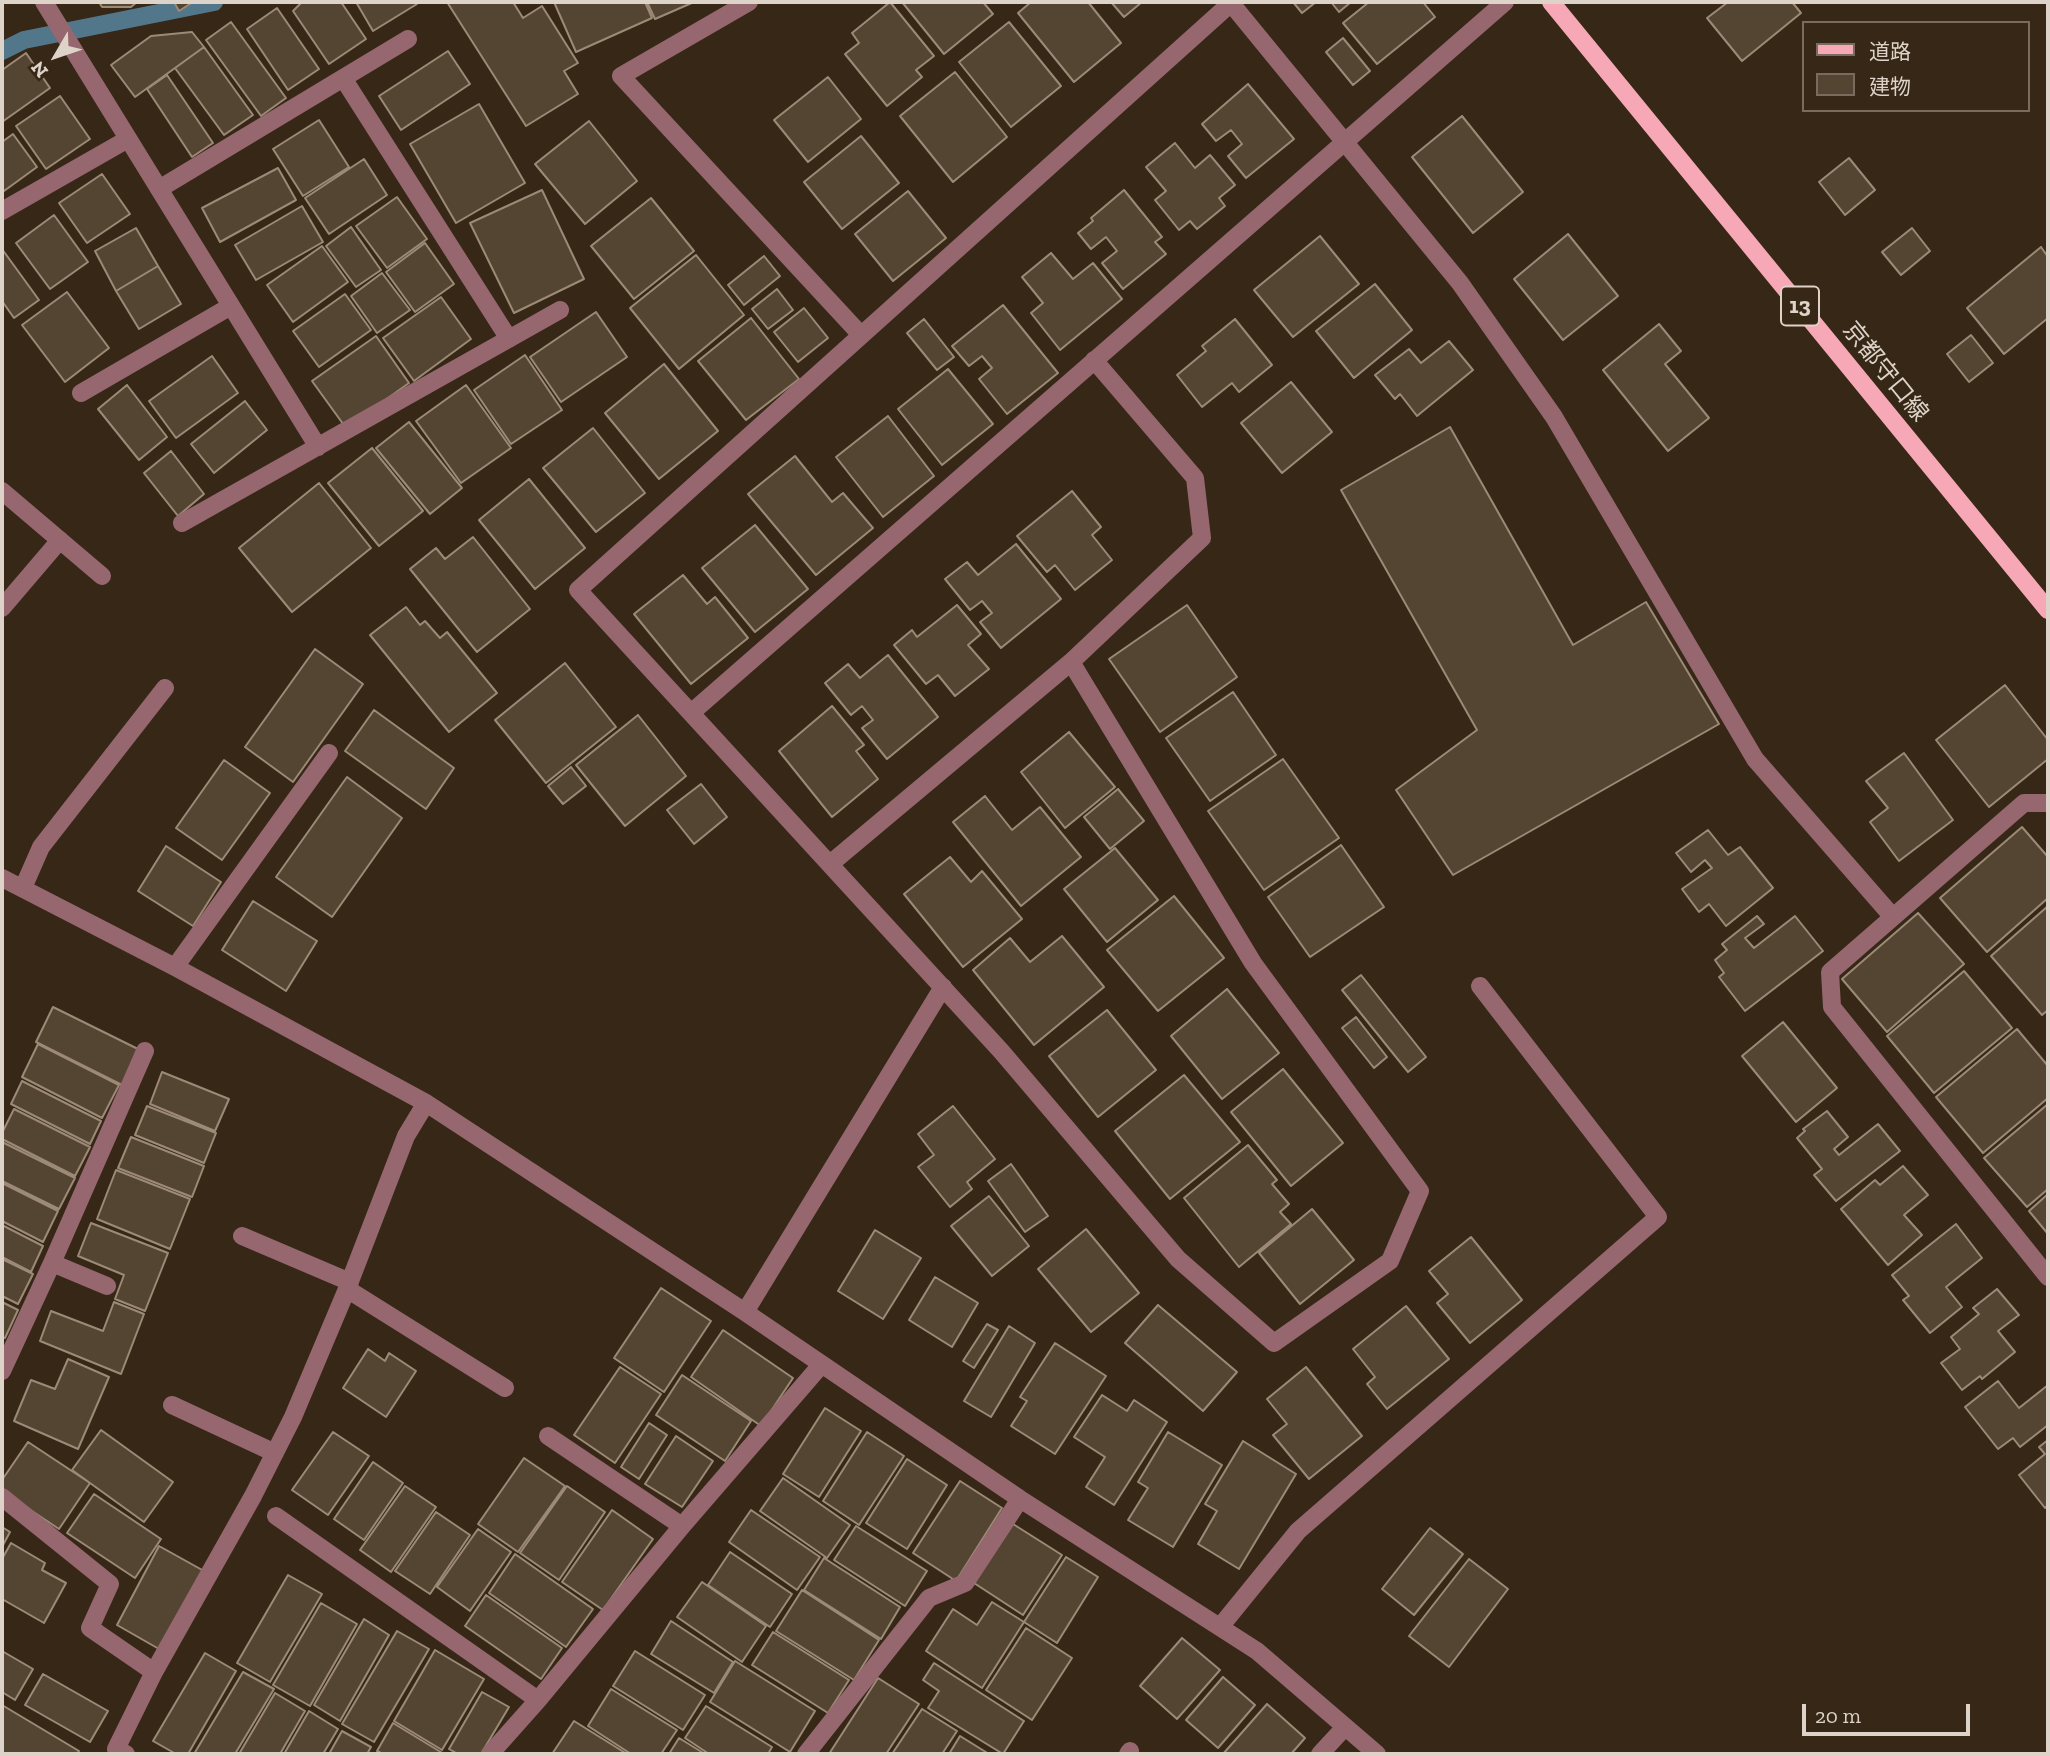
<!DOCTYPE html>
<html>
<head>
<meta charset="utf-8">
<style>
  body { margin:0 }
  #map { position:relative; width:2050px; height:1756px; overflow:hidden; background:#362716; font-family:"Zilla Slab","Noto Sans JP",serif }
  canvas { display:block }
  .frame { position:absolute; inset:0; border:4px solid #ddd3c9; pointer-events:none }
  .legend { position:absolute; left:1802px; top:21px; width:228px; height:91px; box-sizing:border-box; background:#362716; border:2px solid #796c5e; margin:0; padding:9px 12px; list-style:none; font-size:21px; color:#ddd3c9 }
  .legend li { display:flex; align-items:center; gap:14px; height:35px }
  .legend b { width:35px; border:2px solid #796c5e }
  .north { position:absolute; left:21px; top:21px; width:70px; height:70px; -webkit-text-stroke:5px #362716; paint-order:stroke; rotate:231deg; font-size:19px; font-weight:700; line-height:28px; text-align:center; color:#ddd3c9 }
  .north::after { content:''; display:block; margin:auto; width:24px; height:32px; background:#ddd3c9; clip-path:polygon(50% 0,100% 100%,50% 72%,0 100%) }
  .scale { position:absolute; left:1802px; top:1704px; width:168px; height:32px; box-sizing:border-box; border:4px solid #ddd3c9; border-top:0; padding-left:9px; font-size:21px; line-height:24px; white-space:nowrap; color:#ddd3c9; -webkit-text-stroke:5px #362716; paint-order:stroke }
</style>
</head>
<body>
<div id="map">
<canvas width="2050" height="1756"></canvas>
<div class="frame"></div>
<ul class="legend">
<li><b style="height:9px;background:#f6a8b6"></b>道路</li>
<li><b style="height:19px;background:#544432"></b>建物</li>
</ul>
<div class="north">N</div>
<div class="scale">20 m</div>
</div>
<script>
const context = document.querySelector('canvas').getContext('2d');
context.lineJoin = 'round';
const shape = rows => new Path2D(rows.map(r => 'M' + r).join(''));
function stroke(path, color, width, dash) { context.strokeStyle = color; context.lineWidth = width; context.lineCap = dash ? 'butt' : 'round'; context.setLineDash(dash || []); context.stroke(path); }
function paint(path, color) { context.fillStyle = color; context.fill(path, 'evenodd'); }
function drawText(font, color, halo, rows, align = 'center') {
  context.font = font + ' "Zilla Slab","Noto Sans JP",serif'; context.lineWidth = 6; context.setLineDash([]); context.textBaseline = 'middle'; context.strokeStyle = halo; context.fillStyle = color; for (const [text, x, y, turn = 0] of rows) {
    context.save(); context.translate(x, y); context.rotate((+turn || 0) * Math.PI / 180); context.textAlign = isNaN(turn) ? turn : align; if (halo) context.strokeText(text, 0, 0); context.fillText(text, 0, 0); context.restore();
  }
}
const stream = shape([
  [2,51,24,40,214,2]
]);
const building = shape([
  [99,2,137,2,131,7,102,7,99,2],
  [174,2,193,2,179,11,174,2],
  [302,2,341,2,366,39,329,64,293,11,302,2],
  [356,2,415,2,417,4,373,31,356,2],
  [447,2,513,2,523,18,542,6,578,63,564,71,578,94,526,126,447,2],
  [554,2,645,2,652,18,576,52,554,2],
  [647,2,694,2,655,19,647,2],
  [890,2,934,56,916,70,922,77,887,106,845,54,859,43,852,33,890,2],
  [902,2,983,2,993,14,944,54,902,2],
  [1031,2,1088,2,1121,43,1074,82,1018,13,1031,2],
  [1111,2,1142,2,1124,17,1111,2],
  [1293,2,1316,2,1302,13,1293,2],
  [1331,2,1351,2,1339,12,1331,2],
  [1369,2,1423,2,1435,17,1377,64,1343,23,1369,2],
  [1728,2,1792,2,1801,13,1742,61,1707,18,1728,2],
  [277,8,319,69,288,90,247,29,277,8],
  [231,22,286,98,261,116,206,40,231,22],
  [1009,22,1061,86,1011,127,959,62,1009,22],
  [192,32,204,47,135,97,111,65,151,36,192,32],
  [1343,38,1370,71,1353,85,1326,52,1343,38],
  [204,47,253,115,224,135,175,68,204,47],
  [448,51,470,84,401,130,379,96,448,51],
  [26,53,50,88,2,122,2,70,26,53],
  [955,72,1007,137,953,182,900,116,955,72],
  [167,75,213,143,192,157,147,89,167,75],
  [828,77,861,119,808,162,774,120,828,77],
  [1248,84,1294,139,1246,178,1228,156,1242,144,1231,130,1216,141,1202,124,1248,84],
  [60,96,90,139,46,169,16,126,60,96],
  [479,104,525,183,456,223,410,144,479,104],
  [1462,116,1523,192,1473,233,1412,157,1462,116],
  [319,120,349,167,303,196,273,149,319,120],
  [589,121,637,181,585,224,535,164,589,121],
  [13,134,37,167,4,191,2,187,2,142,13,134],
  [861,136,899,183,842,229,804,182,861,136],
  [1175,143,1195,168,1210,155,1235,185,1219,198,1225,206,1197,229,1190,221,1179,230,1155,200,1166,191,1146,167,1175,143],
  [1849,158,1875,190,1845,215,1819,182,1849,158],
  [364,159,387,195,329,234,305,198,364,159],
  [278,168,296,200,220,242,202,208,278,168],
  [102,174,130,214,87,243,59,203,102,174],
  [542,190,584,279,514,313,470,223,542,190],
  [1124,190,1162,237,1155,242,1166,254,1123,289,1102,263,1117,251,1106,237,1091,249,1078,233,1093,221,1091,218,1124,190],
  [908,191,946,238,893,281,855,234,908,191],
  [397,197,427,239,387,268,356,226,397,197],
  [651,198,694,251,634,299,591,246,651,198],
  [302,206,323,242,256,280,235,245,302,206],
  [54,215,88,262,50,289,16,243,54,215],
  [351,227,381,270,356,287,326,246,351,227],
  [136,228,158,266,116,291,95,251,136,228],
  [1912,228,1930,251,1901,275,1882,252,1912,228],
  [1568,234,1618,296,1563,340,1514,279,1568,234],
  [1320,236,1359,284,1293,337,1254,290,1320,236],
  [425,243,454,284,415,312,386,272,425,243],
  [322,246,348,282,293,322,267,285,322,246],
  [2041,247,2048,257,2048,318,2004,354,1967,308,2041,247],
  [2,249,39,300,14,318,2,301,2,249],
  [1051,253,1073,279,1093,263,1122,299,1060,350,1031,313,1043,303,1022,277,1051,253],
  [696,255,744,315,679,369,630,308,696,255],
  [764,256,780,276,744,305,728,285,764,256],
  [158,266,181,304,139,329,116,291,158,266],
  [382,273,410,310,377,333,351,296,382,273],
  [1375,284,1412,330,1354,378,1316,331,1375,284],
  [777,289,793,310,768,329,752,309,777,289],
  [67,292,109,348,65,382,22,325,67,292],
  [345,294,371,330,319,367,293,331,345,294],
  [441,297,471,339,414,381,383,338,441,297],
  [1003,305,1058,373,1007,414,979,379,992,368,982,356,969,366,952,346,1003,305],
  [804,308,828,338,798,362,774,332,804,308],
  [596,312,627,357,561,402,530,357,596,312],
  [751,318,799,379,746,420,698,361,751,318],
  [924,319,954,357,937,370,907,333,924,319],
  [1235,319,1272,365,1239,392,1232,383,1202,407,1177,375,1206,351,1202,346,1235,319],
  [1659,324,1681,351,1665,364,1709,418,1668,451,1603,370,1659,324],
  [1971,335,1993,363,1969,382,1947,354,1971,335],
  [376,336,409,383,346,428,312,381,376,336],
  [1449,341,1473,370,1417,416,1400,394,1395,399,1375,375,1409,349,1421,363,1449,341],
  [525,355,562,410,511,444,474,390,525,355],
  [212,356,238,393,176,438,149,401,212,356],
  [664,364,718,431,659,479,605,413,664,364],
  [948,369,993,424,942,465,898,409,948,369],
  [1291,382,1332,432,1282,473,1241,423,1291,382],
  [127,385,167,437,139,460,98,409,127,385],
  [466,385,511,448,461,483,416,421,466,385],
  [245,401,267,430,214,473,191,444,245,401],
  [888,416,934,476,883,517,836,457,888,416],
  [409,422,462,488,430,514,376,448,409,422],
  [1450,427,1573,645,1646,602,1719,724,1453,875,1396,790,1477,730,1341,490,1450,427],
  [593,428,645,493,596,532,543,468,593,428],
  [372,448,423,511,379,546,328,483,372,448],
  [171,451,204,494,178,516,144,473,171,451],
  [795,456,832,502,843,493,873,528,816,575,748,494,795,456],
  [529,479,585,548,535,589,479,520,529,479],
  [319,483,371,548,292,612,239,548,319,483],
  [1072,491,1101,527,1092,535,1112,560,1075,590,1055,565,1047,572,1017,536,1072,491],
  [755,525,808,589,755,632,702,568,755,525],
  [473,537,530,609,477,652,410,569,436,548,445,559,473,537],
  [1016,544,1061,599,1001,648,980,622,992,613,982,601,970,610,945,579,967,562,978,575,1016,544],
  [683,575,707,604,715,597,748,638,691,684,634,614,683,575],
  [957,605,981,634,968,645,989,669,955,696,938,675,926,684,894,645,912,630,917,637,957,605],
  [1187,605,1237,677,1160,732,1109,659,1187,605],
  [406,607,420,625,425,621,440,638,447,632,497,693,449,732,370,635,406,607],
  [315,649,363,684,293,782,245,747,315,649],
  [888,655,938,717,887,759,862,728,873,720,862,706,851,715,825,683,848,664,860,678,888,655],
  [565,663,616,727,546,783,495,720,565,663],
  [2005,685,2048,740,2048,759,1989,807,1936,740,2005,685],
  [1233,692,1276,755,1210,801,1166,738,1233,692],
  [832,706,864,745,856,751,878,779,832,817,779,751,832,706],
  [374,710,454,768,426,809,345,751,374,710],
  [638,715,686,776,625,826,576,765,638,715],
  [1069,732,1115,787,1065,828,1021,772,1069,732],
  [1904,753,1953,820,1899,861,1870,822,1888,808,1866,781,1904,753],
  [1283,759,1339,838,1264,890,1208,811,1283,759],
  [224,760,270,793,222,860,176,828,224,760],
  [571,767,586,786,563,804,548,786,571,767],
  [347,777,402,818,332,917,276,877,347,777],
  [701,784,727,817,694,844,667,810,701,784],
  [1118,789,1144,821,1110,849,1084,817,1118,789],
  [985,796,1012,830,1040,807,1081,857,1021,906,953,822,985,796],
  [2022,827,2048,857,2048,898,1987,952,1940,898,2022,827],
  [1708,830,1728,855,1740,847,1773,888,1726,926,1709,904,1699,912,1682,889,1712,868,1705,860,1691,872,1676,853,1708,830],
  [1341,845,1384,907,1310,957,1268,897,1341,845],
  [166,846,221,882,193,926,138,891,166,846],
  [1115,848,1158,900,1107,942,1064,889,1115,848],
  [950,857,971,882,982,871,1022,919,963,967,904,894,950,857],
  [1174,896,1224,958,1158,1011,1107,950,1174,896],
  [253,901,317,941,286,991,222,950,253,901],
  [2048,906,2048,1010,2042,1015,1991,956,2048,906],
  [1918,913,1964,964,1887,1032,1842,979,1918,913],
  [1757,916,1764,924,1745,938,1754,948,1795,916,1823,951,1745,1011,1719,977,1724,973,1715,960,1727,950,1722,944,1757,916],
  [1062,936,1104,987,1034,1045,973,970,1010,938,1030,962,1062,936],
  [1964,971,2012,1028,1934,1093,1887,1036,1964,971],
  [1361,975,1426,1057,1408,1072,1342,990,1361,975],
  [1227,989,1279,1053,1222,1099,1171,1036,1227,989],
  [53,1007,140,1050,122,1085,36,1042,53,1007],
  [1107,1010,1156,1070,1098,1117,1049,1056,1107,1010],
  [1356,1017,1387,1057,1374,1068,1342,1028,1356,1017],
  [1783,1022,1837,1088,1796,1122,1742,1056,1783,1022],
  [2017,1029,2048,1066,2048,1098,1983,1153,1936,1097,2017,1029],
  [38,1044,119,1085,102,1118,22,1077,38,1044],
  [1283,1069,1343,1143,1291,1186,1231,1112,1283,1069],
  [162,1072,229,1099,215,1131,150,1104,162,1072],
  [1184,1075,1240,1142,1170,1199,1115,1131,1184,1075],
  [22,1081,101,1121,90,1144,11,1104,22,1081],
  [2048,1104,2048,1189,2027,1207,1984,1158,2048,1104],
  [147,1106,216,1133,204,1163,135,1135,147,1106],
  [953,1106,995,1159,967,1182,972,1189,950,1207,918,1167,934,1155,918,1134,953,1106],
  [14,1109,90,1147,75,1176,2,1139,2,1133,14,1109],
  [1827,1111,1848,1137,1834,1149,1839,1155,1878,1124,1900,1151,1836,1201,1814,1175,1822,1169,1797,1138,1805,1131,1803,1129,1827,1111],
  [131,1137,204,1166,192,1197,118,1168,131,1137],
  [2,1142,75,1178,59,1209,2,1181,2,1142],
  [1248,1145,1277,1180,1272,1184,1289,1204,1280,1212,1291,1224,1239,1267,1184,1198,1248,1145],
  [1011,1164,1048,1216,1025,1232,988,1181,1011,1164],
  [1903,1166,1928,1195,1904,1215,1922,1235,1888,1265,1841,1209,1875,1180,1880,1185,1903,1166],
  [116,1170,190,1199,170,1249,97,1219,116,1170],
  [2,1183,58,1211,43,1242,2,1221,2,1183],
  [2048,1194,2048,1234,2029,1211,2048,1194],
  [989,1196,1029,1246,992,1276,951,1226,989,1196],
  [1312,1209,1354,1260,1300,1304,1259,1253,1312,1209],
  [91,1223,168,1253,145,1311,115,1299,124,1275,78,1256,91,1223],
  [1956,1224,1982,1258,1946,1287,1962,1307,1930,1333,1903,1300,1909,1296,1892,1275,1956,1224],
  [2,1225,43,1246,31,1272,2,1257,2,1225],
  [1086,1229,1139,1293,1091,1332,1038,1269,1086,1229],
  [875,1230,921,1258,883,1319,838,1291,875,1230],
  [1471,1237,1522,1300,1470,1343,1437,1303,1448,1294,1429,1271,1471,1237],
  [2,1259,33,1274,18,1304,2,1296,2,1259],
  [935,1277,978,1303,952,1347,909,1320,935,1277],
  [661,1288,711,1321,664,1392,614,1358,661,1288],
  [1997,1289,2019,1315,1998,1331,2015,1352,1982,1379,1980,1376,1962,1390,1941,1363,1960,1349,1951,1337,1979,1314,1973,1308,1997,1289],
  [2,1302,18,1310,5,1338,2,1337,2,1302],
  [114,1302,144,1314,121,1374,40,1341,51,1311,103,1331,114,1302],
  [1158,1305,1237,1372,1203,1411,1125,1343,1158,1305],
  [1406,1306,1449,1359,1387,1409,1367,1384,1375,1377,1353,1349,1406,1306],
  [987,1324,998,1330,974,1368,963,1361,987,1324],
  [1009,1326,1035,1343,991,1417,964,1401,1009,1326],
  [723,1330,793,1378,761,1426,691,1377,723,1330],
  [1055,1343,1106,1376,1055,1454,1011,1426,1027,1401,1020,1397,1055,1343],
  [368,1349,385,1361,389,1353,416,1371,386,1417,343,1388,368,1349],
  [68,1359,109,1377,78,1449,14,1421,31,1380,55,1389,68,1359],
  [620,1367,661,1394,615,1463,574,1435,620,1367],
  [1306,1367,1362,1436,1309,1479,1273,1435,1287,1424,1267,1399,1306,1367],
  [682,1375,751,1421,725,1461,656,1415,682,1375],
  [1998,1381,2019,1408,2048,1385,2048,1425,2020,1447,2013,1438,1998,1449,1965,1407,1998,1381],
  [1102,1395,1127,1411,1134,1400,1167,1422,1114,1505,1086,1487,1105,1457,1074,1437,1102,1395],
  [825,1408,861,1431,819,1497,783,1474,825,1408],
  [649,1423,667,1435,639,1479,621,1467,649,1423],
  [101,1430,173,1482,144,1522,72,1470,101,1430],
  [333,1432,369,1456,328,1515,292,1490,333,1432],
  [867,1432,904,1456,859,1525,823,1501,867,1432],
  [1168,1432,1222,1465,1173,1547,1128,1520,1148,1488,1138,1482,1168,1432],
  [676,1436,713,1461,682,1507,645,1484,676,1436],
  [2048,1440,2048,1505,2045,1508,2019,1475,2045,1454,2039,1447,2048,1440],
  [1243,1441,1296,1474,1239,1569,1198,1544,1217,1511,1205,1504,1243,1441],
  [28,1442,90,1483,59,1529,2,1491,2,1480,28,1442],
  [524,1458,565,1486,518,1552,478,1524,524,1458],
  [907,1459,947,1485,907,1549,866,1523,907,1459],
  [373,1462,403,1483,364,1540,334,1519,373,1462],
  [783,1478,850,1525,827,1558,760,1511,783,1478],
  [960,1481,1002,1508,956,1581,913,1553,960,1481],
  [405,1486,436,1507,391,1572,360,1550,405,1486],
  [567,1486,605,1512,559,1580,520,1553,567,1486],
  [94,1494,161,1539,135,1578,67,1533,94,1494],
  [612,1510,653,1539,603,1610,562,1582,612,1510],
  [751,1510,820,1557,797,1590,729,1542,751,1510],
  [436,1512,470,1535,430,1594,395,1571,436,1512],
  [1013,1524,1062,1555,1023,1615,974,1583,1013,1524],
  [856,1526,927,1571,905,1606,834,1560,856,1526],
  [2,1527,10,1532,2,1547,2,1527],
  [1430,1528,1463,1554,1414,1615,1382,1589,1430,1528],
  [478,1529,511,1552,470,1611,437,1587,478,1529],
  [11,1543,45,1563,42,1570,66,1583,44,1623,2,1599,2,1559,11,1543],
  [159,1546,204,1571,159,1649,117,1625,159,1546],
  [730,1552,792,1594,770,1627,708,1585,730,1552],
  [515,1554,593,1609,566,1647,489,1593,515,1554],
  [1066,1557,1098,1577,1057,1643,1024,1622,1066,1557],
  [824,1558,900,1607,881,1639,804,1590,824,1558],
  [1469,1559,1508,1589,1449,1667,1409,1636,1469,1559],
  [288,1575,322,1594,270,1682,237,1663,288,1575],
  [702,1582,766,1626,742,1662,677,1617,702,1582],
  [802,1590,879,1640,854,1680,776,1631,802,1590],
  [486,1595,562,1648,541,1679,465,1626,486,1595],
  [992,1602,1024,1622,982,1688,926,1651,953,1609,977,1625,992,1602],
  [321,1603,357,1624,310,1706,273,1685,321,1603],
  [364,1619,389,1635,340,1721,314,1705,364,1619],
  [671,1621,733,1662,714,1693,651,1654,671,1621],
  [1026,1628,1072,1658,1032,1720,986,1690,1026,1628],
  [397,1631,429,1649,374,1742,342,1724,397,1631],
  [773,1632,849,1680,828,1713,752,1665,773,1632],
  [1182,1638,1220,1670,1177,1719,1140,1686,1182,1638],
  [435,1650,484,1679,442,1750,394,1721,435,1650],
  [2,1651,33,1669,15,1700,2,1692,2,1651],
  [635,1651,705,1695,683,1730,613,1686,635,1651],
  [205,1653,236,1671,188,1754,176,1754,153,1741,205,1653],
  [735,1661,815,1711,790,1752,710,1702,735,1661],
  [934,1663,1024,1721,1003,1754,928,1708,939,1691,923,1680,934,1663],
  [243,1672,274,1689,235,1754,194,1754,243,1672],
  [43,1674,108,1711,90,1742,25,1705,43,1674],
  [1223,1677,1255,1705,1218,1748,1186,1720,1223,1677],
  [878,1678,919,1704,886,1754,829,1754,878,1678],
  [611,1689,677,1730,661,1754,631,1754,588,1726,611,1689],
  [482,1692,509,1707,481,1754,458,1754,449,1749,482,1692],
  [275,1693,305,1711,280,1754,239,1754,275,1693],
  [1267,1704,1305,1738,1291,1754,1223,1754,1267,1704],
  [2,1705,79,1751,77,1754,2,1754,2,1705],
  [706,1706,772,1747,768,1754,709,1754,685,1738,706,1706],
  [922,1709,957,1731,942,1754,892,1754,922,1709],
  [309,1711,338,1729,323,1754,284,1754,309,1711],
  [574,1721,627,1754,552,1754,574,1721],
  [393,1723,444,1754,383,1754,377,1751,393,1723],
  [342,1731,371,1747,367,1754,329,1754,342,1731],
  [960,1736,989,1754,949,1754,960,1736],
  [679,1738,705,1754,669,1754,679,1738]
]);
const minor = shape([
  [44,2,318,447],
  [749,2,621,76,861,335],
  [1230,2,1460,283,1554,417,1755,759,1892,916],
  [343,78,509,339],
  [159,189,408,39],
  [2,211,128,139],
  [81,393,231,306],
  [2,491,102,576],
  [182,523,560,310],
  [2,608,60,540],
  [1071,662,1253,963,1420,1191,1390,1261,1274,1343,1178,1259,1001,1051,578,590,1231,3],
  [691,713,1505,2],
  [2048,803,2024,803,1830,972,1832,1007,2048,1277],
  [830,864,1071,662,1202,538,1195,478,1094,360],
  [2,878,175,967,426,1103,745,1312,1020,1499,1257,1651,1377,1754],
  [23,888,41,847,165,688],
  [175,967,329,753],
  [242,1236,350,1282],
  [52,1263,107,1286],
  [347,1289,505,1388],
  [745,1312,943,987],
  [2,1371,52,1263,145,1051],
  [172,1405,275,1453],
  [548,1436,682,1526],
  [2,1497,110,1584,90,1628,154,1672,116,1749,126,1754],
  [276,1516,538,1700],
  [1220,1627,1298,1531,1658,1217,1480,986],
  [154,1672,253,1496,293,1417,347,1289,406,1136,426,1103],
  [490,1754,538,1700,682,1526,821,1365],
  [806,1754,929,1598,965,1583,1020,1499],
  [1128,1754,1130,1751],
  [1320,1754,1345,1727]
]);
const major = shape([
  [1551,2,2048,610]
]);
const shields = [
  [1800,306,38]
];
const shieldNames = [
  ["13",1800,306]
];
const streetNames = [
  ["京都守口線",1885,372,51]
];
stroke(stream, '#53778a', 18);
paint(building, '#544432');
stroke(building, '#9c8a76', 2);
stroke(minor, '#96676f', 18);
stroke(major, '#f6a8b6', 18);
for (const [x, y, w] of shields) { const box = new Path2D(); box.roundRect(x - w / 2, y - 19.5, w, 39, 5); context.fillStyle = '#362716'; context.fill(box); stroke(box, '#ddd3c9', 2); }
drawText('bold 23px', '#ddd3c9', null, shieldNames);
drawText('24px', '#ddd3c9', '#362716', streetNames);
</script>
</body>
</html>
